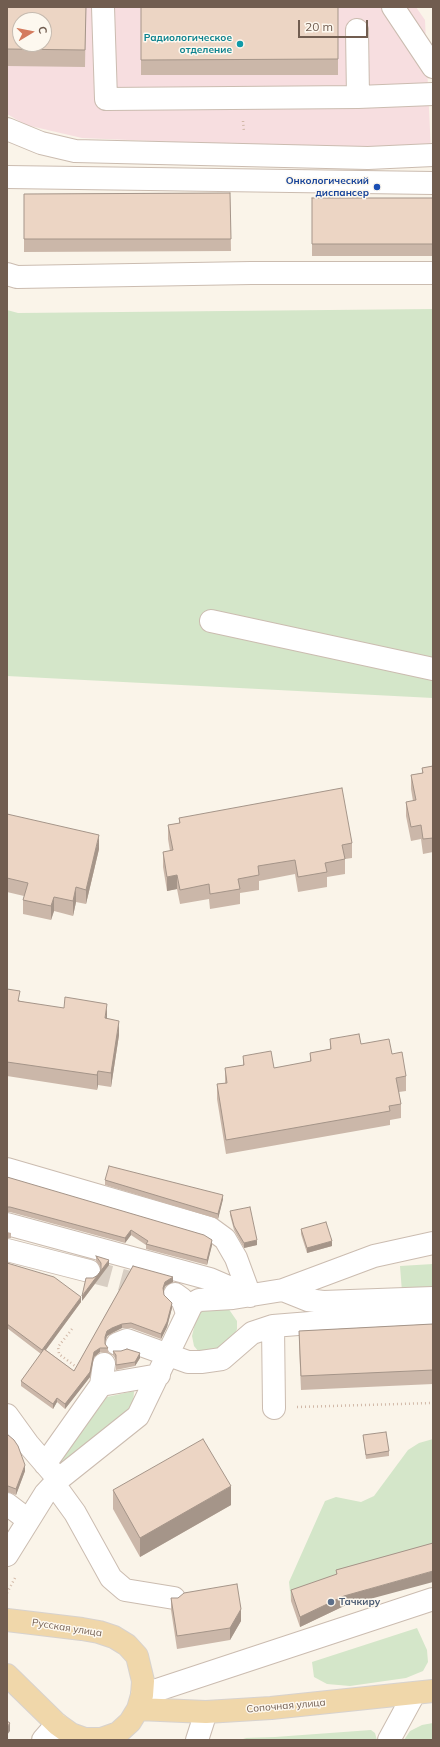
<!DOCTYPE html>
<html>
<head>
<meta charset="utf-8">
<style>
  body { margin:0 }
  #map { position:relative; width:440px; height:1747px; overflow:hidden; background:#faf4e9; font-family:Mulish,sans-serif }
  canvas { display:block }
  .frame { position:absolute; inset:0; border:8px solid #715d50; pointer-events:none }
  .north { position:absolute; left:12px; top:12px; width:40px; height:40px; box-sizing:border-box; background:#fdf8ef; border:1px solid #c5baaf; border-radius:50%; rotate:80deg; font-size:11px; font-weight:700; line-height:16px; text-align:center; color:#715d50 }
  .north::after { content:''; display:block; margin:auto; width:14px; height:18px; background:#d47b5e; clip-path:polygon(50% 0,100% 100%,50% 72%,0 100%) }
  .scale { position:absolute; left:298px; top:20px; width:70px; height:18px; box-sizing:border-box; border:2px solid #715d50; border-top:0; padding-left:5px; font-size:12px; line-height:14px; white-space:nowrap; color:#715d50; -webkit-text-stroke:3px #fdf8ef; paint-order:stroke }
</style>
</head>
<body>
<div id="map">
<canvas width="440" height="1747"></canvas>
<div class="frame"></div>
<div class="north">С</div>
<div class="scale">20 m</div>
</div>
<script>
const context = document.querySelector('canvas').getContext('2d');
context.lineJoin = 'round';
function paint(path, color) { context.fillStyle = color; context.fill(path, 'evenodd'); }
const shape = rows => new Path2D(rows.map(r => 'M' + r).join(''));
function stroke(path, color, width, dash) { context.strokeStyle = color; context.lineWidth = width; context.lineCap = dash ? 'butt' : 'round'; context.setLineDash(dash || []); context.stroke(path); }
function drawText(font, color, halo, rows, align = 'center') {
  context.font = font + ' Mulish,sans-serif'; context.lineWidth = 3; context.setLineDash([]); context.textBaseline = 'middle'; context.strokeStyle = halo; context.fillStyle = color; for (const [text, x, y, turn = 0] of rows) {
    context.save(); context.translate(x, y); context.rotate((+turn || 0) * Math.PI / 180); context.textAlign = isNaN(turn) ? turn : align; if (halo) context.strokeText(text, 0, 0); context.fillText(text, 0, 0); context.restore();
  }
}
const medical = shape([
  [7,7,416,7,425,20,431,153,82,138,26,125,7,114],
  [20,20,44,20,44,44,20,44]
]);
const green = shape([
  [433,309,433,698,7,676,7,310,18,313],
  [433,1264,433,1290,402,1292,400,1266],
  [228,1308,237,1321,237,1329,233,1338,222,1349,199,1352,194,1346,192,1336,197,1315,201,1311],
  [134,1391,133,1407,61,1464,60,1461,107,1397],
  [433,1439,433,1544,291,1601,289,1582,325,1501,336,1497,361,1502,374,1496,408,1450,419,1443],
  [417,1628,427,1650,428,1662,423,1671,406,1678,350,1686,327,1684,314,1677,312,1662],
  [433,1723,433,1740,404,1740,410,1731,422,1725],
  [371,1730,375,1733,377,1740,250,1740,243,1738,275,1737]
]);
const minorTunnel = shape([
  [89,1271,175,1294]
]);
const path = shape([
  [243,121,244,132],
  [72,1329,58,1347,59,1354,79,1369],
  [297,1407,433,1403],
  [7,1593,16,1576]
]);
const minor = shape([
  [103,7,106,99,358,97,433,94],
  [393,7,433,67],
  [357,30,358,97],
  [7,129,41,143,75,151,368,158,433,155],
  [7,177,433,183],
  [7,274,17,277,251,273,433,273],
  [211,621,433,669],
  [7,1169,210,1228,225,1239,236,1258,250,1296],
  [7,1224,210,1279,247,1295],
  [7,1250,89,1271],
  [283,1290,308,1300,323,1302,433,1298],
  [175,1294,182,1299,187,1313],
  [273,1326,274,1408],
  [117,1344,127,1340,188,1362,201,1362,222,1359,252,1333,273,1326,323,1322,433,1318],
  [101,1385,159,1375],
  [7,1415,28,1444,54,1474],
  [45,1464,101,1385,104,1364],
  [54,1484,75,1513,111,1578,125,1590,174,1598],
  [7,1504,28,1520],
  [7,1555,45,1494,59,1479,138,1416,192,1304,199,1300,233,1298,283,1290,374,1256,433,1243],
  [142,1695,433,1599],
  [43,1740,57,1724],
  [197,1740,206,1712],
  [389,1740,414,1694]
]);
const major = shape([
  [7,1620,82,1629,99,1632,114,1637,127,1645,137,1656,143,1681,142,1695,138,1709,130,1722,118,1733,101,1739,85,1739,71,1734,57,1724,7,1675],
  [138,1709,206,1712,271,1708,433,1691]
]);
const wall = shape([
  [7,7,86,7,85,67,7,66],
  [141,7,338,7,338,75,141,75],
  [230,193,231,251,24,252,24,194],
  [312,198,433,198,433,256,312,256],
  [433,766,433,852,423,854,421,839,411,841,406,816,406,802,413,801,411,789,411,775,422,773,422,768],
  [7,814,99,849,86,904,76,902,73,916,54,911,51,920,23,914,23,900,24,896,7,892],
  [179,818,352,843,352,858,345,859,345,874,327,877,327,887,298,892,295,874,259,881,259,890,240,893,240,904,210,909,209,899,180,904,177,889,167,891,163,867,163,852,170,851,168,839,168,825,179,823],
  [7,989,20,1001,107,1019,119,1035,111,1087,98,1085,97,1090,7,1076],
  [330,1039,361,1044,392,1054,406,1076,406,1091,399,1092,401,1104,401,1118,390,1120,390,1125,226,1154,217,1099,217,1084,225,1083,225,1068,243,1065,243,1056,274,1068,310,1062,310,1053,330,1049],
  [7,1177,212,1245,207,1265,146,1249,146,1245,131,1235,125,1243,10,1212,7,1212],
  [105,1180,223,1199,218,1219,105,1185],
  [230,1211,257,1245,244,1248,234,1230,230,1215],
  [301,1229,332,1246,307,1253,301,1234],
  [7,1232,11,1233,11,1238,7,1238],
  [96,1256,109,1265,82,1301,93,1278,98,1275,101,1270,101,1267,96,1261],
  [7,1263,81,1302,46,1350,74,1371,133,1266,173,1282,165,1286,163,1291,164,1295,172,1308,167,1327,161,1339,131,1328,122,1328,112,1333,107,1336,105,1341,105,1344,108,1348,108,1353,100,1352,94,1357,90,1377,65,1409,57,1402,53,1409,21,1386,21,1381,41,1354,7,1328],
  [433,1324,433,1384,301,1390,299,1345,299,1331],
  [113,1351,140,1358,135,1366,116,1370,116,1360,113,1355],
  [7,1434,25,1471,16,1495,8,1492,7,1492],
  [363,1435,389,1451,389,1456,366,1459],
  [113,1490,231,1505,140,1557,113,1509],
  [433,1543,344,1606,300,1627,291,1601,291,1590,336,1575,336,1570],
  [171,1598,241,1621,230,1640,177,1649,171,1610]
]);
const shadedWall = shape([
  [99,835,99,849,86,904,86,890],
  [177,875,177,889,167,891,167,877],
  [76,887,76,902,73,916,73,901],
  [54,897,54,911,51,920,51,906],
  [107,1004,107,1018,105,1033,105,1018],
  [119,1021,119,1035,111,1087,111,1073],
  [98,1071,98,1085,97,1090,97,1075],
  [223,1195,223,1199,218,1219,218,1214],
  [131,1230,131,1235,125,1243,125,1238],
  [212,1240,212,1245,207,1265,207,1260],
  [257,1240,257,1245,244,1248,244,1243],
  [332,1241,332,1246,307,1253,307,1248],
  [109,1260,109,1265,82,1301,82,1296],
  [173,1277,173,1282,165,1286,163,1292,163,1288,165,1282],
  [81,1297,81,1302,42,1355,42,1350],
  [172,1303,172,1308,167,1327,161,1339,161,1334],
  [122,1324,122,1328,112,1333,107,1336,105,1342,105,1337,107,1331,112,1328],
  [100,1348,100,1352,94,1357,90,1377,65,1409,65,1404,94,1352],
  [140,1353,140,1358,135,1366,135,1362],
  [57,1398,57,1402,53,1409,53,1404],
  [25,1465,25,1471,16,1495,16,1489],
  [231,1486,231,1505,140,1557,140,1538],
  [433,1571,433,1582,344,1606,300,1627,300,1617,344,1596],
  [241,1609,241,1621,230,1640,230,1628],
  [10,1723,10,1731,7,1735,7,1727]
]);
const building = shape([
  [7,7,86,7,85,50,7,49,7,7],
  [20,20,44,20,44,44,20,44,20,20],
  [141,7,338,7,338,59,141,60,141,7],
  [230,193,231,239,24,239,24,194,230,193],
  [312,198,433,198,433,244,312,244,312,198],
  [433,766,433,838,423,839,421,825,411,827,406,802,416,800,411,775,423,773,422,768,433,766],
  [342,788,352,843,342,845,345,859,325,863,327,872,298,877,295,860,258,866,259,875,238,879,240,889,210,894,209,884,180,890,177,875,167,877,163,852,173,850,168,825,180,823,179,818,342,788],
  [7,814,99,835,86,890,76,887,73,901,54,897,51,906,23,900,28,883,7,878,7,814],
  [7,989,20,991,18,1001,64,1008,65,997,107,1004,105,1018,119,1021,111,1073,98,1071,97,1075,7,1062,7,989],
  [359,1034,361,1044,389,1039,392,1054,402,1052,406,1076,396,1078,401,1104,389,1106,390,1111,226,1140,217,1084,227,1083,225,1068,244,1065,243,1056,271,1051,274,1068,311,1061,310,1053,331,1049,330,1039,359,1034],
  [109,1166,223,1195,218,1214,105,1180,109,1166],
  [7,1177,204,1235,212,1240,207,1260,146,1244,148,1241,131,1230,125,1238,10,1207,7,1207,7,1177],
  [250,1207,257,1240,244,1243,234,1226,230,1211,250,1207],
  [326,1222,332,1241,307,1248,301,1229,326,1222],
  [96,1256,109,1260,82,1296,86,1278,93,1278,98,1275,101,1270,101,1263,96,1256],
  [7,1263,54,1277,81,1297,42,1350,7,1324,7,1263],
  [133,1266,173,1277,165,1282,163,1288,164,1295,172,1303,167,1322,161,1334,131,1323,122,1324,112,1328,107,1331,105,1337,105,1344,108,1348,100,1348,94,1352,90,1372,65,1404,57,1398,53,1404,21,1381,44,1349,74,1371,133,1266],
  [433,1324,433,1370,301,1376,299,1331,433,1324],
  [127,1349,140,1353,135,1362,116,1365,116,1355,113,1351,121,1351,127,1349],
  [386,1432,389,1451,366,1455,363,1435,386,1432],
  [7,1434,14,1440,18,1446,25,1465,16,1489,8,1486,7,1486,7,1434],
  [203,1439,231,1486,140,1538,113,1490,203,1439],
  [433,1543,433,1571,344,1596,300,1617,291,1590,337,1574,336,1570,433,1543],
  [237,1584,241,1609,230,1628,177,1636,171,1598,178,1598,184,1593,237,1584],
  [7,1721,10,1723,7,1727,7,1721]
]);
const markers = [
  [240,44,4,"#0f9aa8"],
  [377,187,4,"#1a4fb4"],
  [331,1602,4,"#5c6f8a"]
];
const cultureNames = [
  ["Радиологическое",232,38],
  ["отделение",232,50]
];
const transitNames = [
  ["Онкологический",369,181],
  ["диспансер",369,193]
];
const serviceNames = [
  ["Тачкиру",339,1602]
];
const streetNames = [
  ["Русская улица",67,1628,9],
  ["Сопочная улица",286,1706,-5]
];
paint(medical, '#f7dee0');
paint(green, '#d4e6c9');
stroke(minorTunnel, '#d8cec3', 22, [22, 11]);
stroke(minor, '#cbbcb0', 24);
stroke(major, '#d7d2ce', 24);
stroke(path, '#d1b8a7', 2.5, [1, 3]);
stroke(minor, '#fff', 22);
stroke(major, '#f0d7aa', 22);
paint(wall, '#cbb7a9');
paint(shadedWall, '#a59589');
paint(building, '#ecd5c4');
stroke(building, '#a59589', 1);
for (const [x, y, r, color] of markers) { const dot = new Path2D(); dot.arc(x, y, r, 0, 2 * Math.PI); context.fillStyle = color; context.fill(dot); stroke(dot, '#fdf8ef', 1.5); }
drawText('bold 10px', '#0d838f', '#fdf8ef', cultureNames, 'right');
drawText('bold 10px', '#164399', '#fdf8ef', transitNames, 'right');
drawText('bold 10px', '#4e5e75', '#fdf8ef', serviceNames, 'left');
drawText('10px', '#715d50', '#fdf8ef', streetNames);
</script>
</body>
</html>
